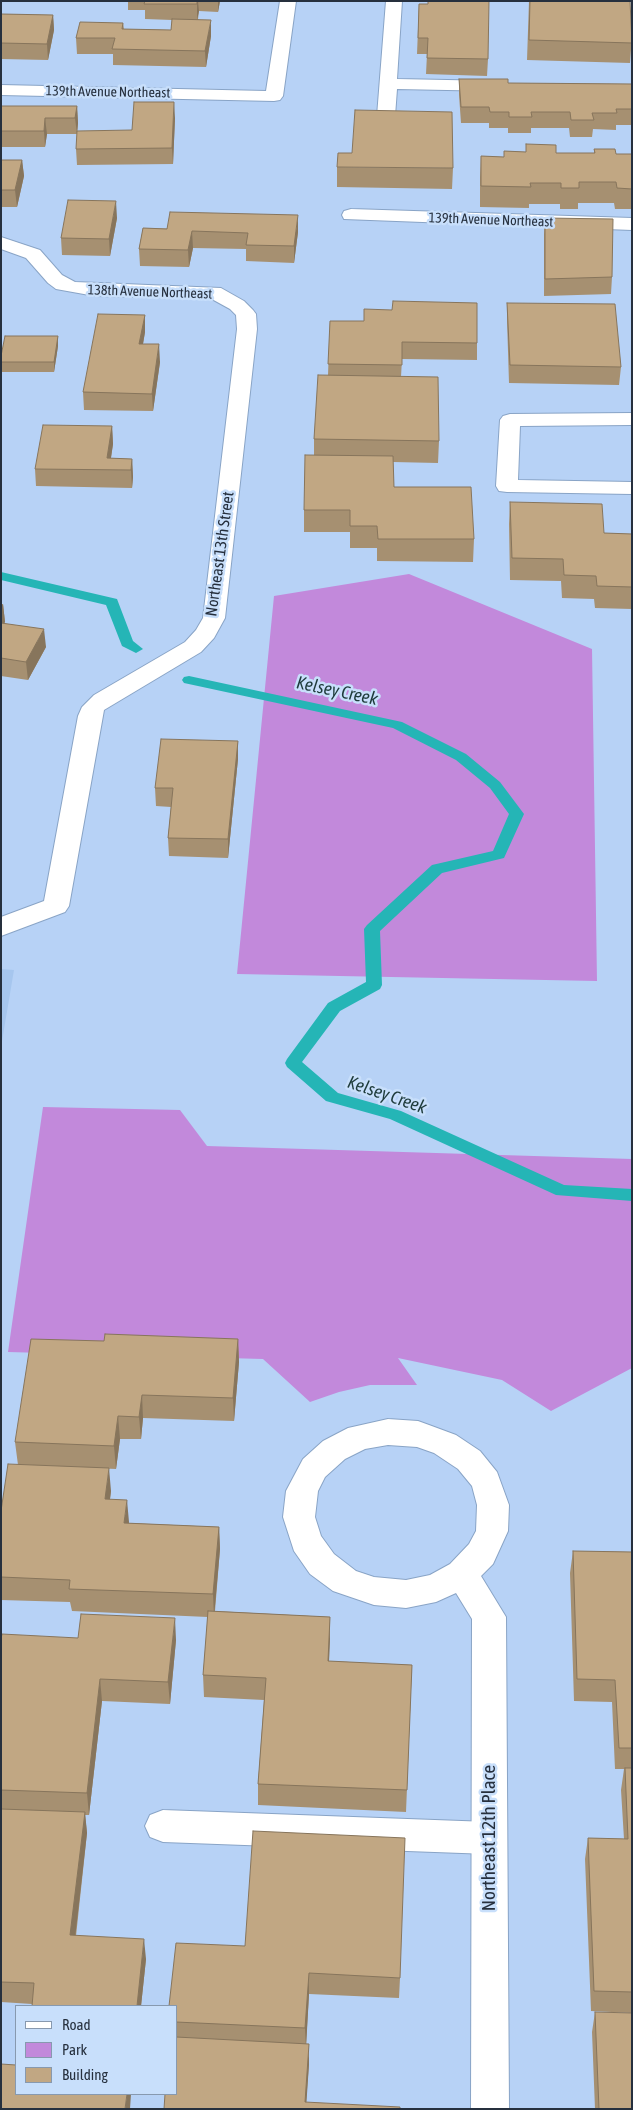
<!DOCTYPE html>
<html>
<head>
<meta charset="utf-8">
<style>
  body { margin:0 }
  #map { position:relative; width:633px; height:2110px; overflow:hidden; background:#b7d2f6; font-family:"Asap Condensed",sans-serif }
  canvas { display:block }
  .frame { position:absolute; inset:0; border:2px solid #26303e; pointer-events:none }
  .legend { position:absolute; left:15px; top:2005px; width:162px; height:90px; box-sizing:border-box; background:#c8dffb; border:1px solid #8799af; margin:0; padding:6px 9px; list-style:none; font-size:15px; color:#26303e }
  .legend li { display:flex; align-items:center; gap:10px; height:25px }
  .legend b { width:25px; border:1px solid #8799af }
</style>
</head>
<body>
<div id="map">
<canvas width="633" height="2110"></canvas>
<div class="frame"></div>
<ul class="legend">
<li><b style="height:6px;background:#fff"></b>Road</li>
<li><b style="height:14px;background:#c289db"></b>Park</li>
<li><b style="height:14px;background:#c1a783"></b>Building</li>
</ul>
</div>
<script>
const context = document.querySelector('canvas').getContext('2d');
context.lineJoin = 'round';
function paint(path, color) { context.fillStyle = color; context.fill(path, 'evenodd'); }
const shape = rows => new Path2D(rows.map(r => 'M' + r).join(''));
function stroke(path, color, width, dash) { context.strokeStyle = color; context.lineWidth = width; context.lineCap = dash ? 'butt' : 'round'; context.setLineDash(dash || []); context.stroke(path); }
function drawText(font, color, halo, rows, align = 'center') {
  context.font = font + ' "Asap Condensed",sans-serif'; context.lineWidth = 5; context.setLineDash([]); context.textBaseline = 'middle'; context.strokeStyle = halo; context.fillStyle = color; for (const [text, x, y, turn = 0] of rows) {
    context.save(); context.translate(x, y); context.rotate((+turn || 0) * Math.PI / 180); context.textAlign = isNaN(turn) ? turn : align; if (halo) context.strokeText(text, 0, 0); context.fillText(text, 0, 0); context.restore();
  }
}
const built = shape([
  [1,969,14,970,1,1047]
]);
const green = shape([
  [409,574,592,649,597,981,237,974,274,596],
  [43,1107,180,1110,207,1146,632,1159,632,1368,551,1411,502,1380,398,1358,417,1385,370,1385,339,1392,310,1402,263,1359,8,1352]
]);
const stream = shape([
  [1,572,117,599,133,641,143,649,136,653,122,646,106,605,1,580,1,572],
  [189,676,402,722,466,754,500,782,524,814,504,858,442,873,380,931,382,985,380,989,340,1011,302,1062,338,1093,401,1111,564,1185,632,1189,632,1201,556,1195,390,1119,326,1101,287,1067,285,1063,287,1059,328,1003,366,982,364,929,367,925,432,865,493,851,509,814,490,788,456,760,393,728,184,683,182,680,184,677,189,676]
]);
const service = shape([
  [386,1,402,1,397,79,497,81,503,82,506,86,503,90,497,91,397,89,395,116,392,120,386,121,380,120,377,116,386,1],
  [351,209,632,218,632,230,344,219,342,215,344,211,351,209],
  [632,413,632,425,520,426,518,480,632,482,632,494,507,492,499,491,496,486,500,420,503,416,510,414,632,413],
  [163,1810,489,1822,502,1826,507,1838,502,1850,489,1854,163,1842,150,1837,145,1826,150,1815,163,1810]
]);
const minor = shape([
  [280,1,296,1,283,96,280,100,274,101,1,95,1,85,266,91,280,1],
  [1,237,40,250,62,275,75,282,221,288,244,301,253,310,256,314,257,329,225,618,214,638,201,652,104,710,69,906,65,912,1,936,1,917,44,901,78,716,82,707,94,695,185,642,196,630,203,618,237,329,236,315,230,309,210,298,95,296,56,289,48,283,26,258,1,249,1,237],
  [388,1419,418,1421,429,1425,456,1435,480,1451,497,1472,509,1505,508,1531,493,1564,481,1576,506,1617,509,2109,471,2109,472,1619,456,1593,436,1602,406,1608,374,1605,333,1591,310,1574,294,1551,283,1517,286,1491,303,1459,323,1441,348,1428,388,1419],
  [388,1445,417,1447,434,1453,458,1469,472,1486,477,1505,476,1531,469,1544,450,1564,430,1575,406,1580,374,1577,356,1571,334,1554,321,1536,315,1517,318,1491,325,1477,345,1459,365,1449,388,1445]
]);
const wall = shape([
  [128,1,220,1,218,12,199,11,198,19,211,36,206,67,113,65,113,54,77,54,76,38,123,23,124,29,171,30,172,20,145,19,145,10,128,10],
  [529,1,632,37,630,63,527,60],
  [419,4,488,59,487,76,426,74,427,54,417,54],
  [1,14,53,15,54,30,48,60,1,59],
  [459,79,508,83,632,84,632,125,616,125,616,130,593,129,592,137,570,137,569,128,531,128,531,133,508,133,508,128,489,128,489,123,461,123,459,95],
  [1,106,77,106,78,123,77,134,47,134,45,147,1,147],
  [175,118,173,164,77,165,76,149,132,130],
  [526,144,556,153,594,153,594,149,616,154,632,154,632,209,615,209,614,203,578,203,578,209,560,209,560,204,529,204,529,208,480,207,480,177,481,156,504,157,504,151,526,152],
  [1,160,22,160,24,176,17,207,1,207],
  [337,167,453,168,452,189,337,187],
  [117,218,110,256,62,255,61,238],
  [545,218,612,277,611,294,544,296,544,234],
  [143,228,298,232,294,263,246,261,246,249,193,248,189,267,140,266,139,249],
  [507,303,621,367,619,385,509,383,507,320],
  [145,315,145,332,143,344,160,362,153,411,84,410,83,392],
  [330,321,477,343,477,360,402,359,401,377,439,441,438,463,393,462,394,487,474,539,473,562,377,561,377,548,350,548,350,532,304,532,304,510,314,455,314,439,328,375],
  [58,336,58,346,54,372,1,372,1,356],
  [112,426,113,444,111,458,132,459,133,477,132,488,36,486,35,469],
  [510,502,604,533,632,534,632,609,595,608,594,599,562,598,561,581,510,580,509,524],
  [1,604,3,604,5,622,4,623,46,647,28,680,1,676],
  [238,741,238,759,228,858,169,856,168,838,171,807,156,806,155,788],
  [238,1339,239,1362,234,1421,143,1418,141,1439,120,1439,116,1469,94,1468,111,1491,110,1499,129,1523,219,1527,220,1549,215,1611,330,1617,329,1661,412,1665,406,1812,258,1805,258,1784,264,1700,204,1697,203,1675,208,1617,72,1611,70,1602,1,1600,1,1511,18,1465,15,1442,104,1341],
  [573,1551,632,1552,632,2013,591,2011,585,1859,588,1838,624,1839,621,1790,624,1769,615,1769,612,1702,574,1701,570,1573],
  [78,1638,176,1640,170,1704,102,1701,89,1815,85,1815,87,1833,76,1936,146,1959,141,2006,32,2006,32,2004,1,2002,1,1639],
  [176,1943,400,1978,399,1998,309,1994,306,2044,309,2064,306,2102,176,2094],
  [595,2012,632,2109,595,2109,592,2032]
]);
const shadedWall = shape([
  [197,1,198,1,199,11,197,20],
  [218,1,220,1,218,12],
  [53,15,54,30,48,60,47,44],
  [211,20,211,36,206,67,205,51],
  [174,102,175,118,173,164,172,148],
  [77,106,78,123,77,134,75,118],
  [45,118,47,134,45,147,44,131],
  [22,160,24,176,17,207,15,190],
  [116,201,117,218,110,256,109,239],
  [298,215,298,232,294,263,294,246],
  [192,231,193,248,189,267,188,250],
  [145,315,145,332,140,361,139,344],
  [58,336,58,346,54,372,54,362],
  [159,344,160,362,153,411,152,394],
  [112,426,113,444,109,470,107,458],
  [132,459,133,477,132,488,131,470],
  [3,604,5,622,1,629,1,607],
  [44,629,46,647,28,680,26,662],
  [238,741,238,759,228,858,228,839],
  [238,1339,239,1362,234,1421,233,1398],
  [142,1395,143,1418,141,1439,139,1417],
  [118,1416,120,1439,116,1469,114,1446],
  [109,1468,111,1491,107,1522,105,1499],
  [127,1500,129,1522,126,1546,124,1523],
  [219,1527,220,1549,214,1617,213,1594],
  [330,1617,330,1639,328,1683,328,1661],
  [175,1618,176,1640,170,1704,168,1682],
  [100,1679,102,1701,89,1815,87,1793],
  [85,1812,87,1833,73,1956,70,1935],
  [144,1939,146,1959,141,2006,137,2006],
  [309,1973,309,1994,306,2048,305,2028],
  [309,2044,309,2064,306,2109,305,2102],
  [127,2094,131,2094,130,2109,125,2109]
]);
const building = shape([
  [145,1,197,1,197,4,144,4,145,1],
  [428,1,489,1,488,59,427,58,428,38,418,38,419,4,428,4,428,1],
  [530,1,630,1,632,43,529,40,530,1],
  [1,14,53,15,47,44,1,43,1,14],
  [172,19,211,20,205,51,112,49,115,38,76,38,80,22,123,23,122,29,171,30,172,19],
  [459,79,508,79,508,83,632,84,632,109,616,109,617,113,592,113,594,120,571,120,570,112,531,112,532,117,509,117,509,112,490,112,489,107,461,107,459,79],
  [134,102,174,102,172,148,76,149,77,131,132,130,134,102],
  [1,106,77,106,75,118,45,118,44,131,1,131,1,106],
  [355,110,452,112,453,168,337,167,338,153,352,153,355,110],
  [526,144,556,145,556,153,595,153,594,149,615,149,616,154,632,154,632,189,617,188,616,182,579,182,579,188,561,188,561,183,530,183,531,187,481,186,481,156,504,157,504,151,526,152,526,144],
  [1,160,22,160,15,190,1,190,1,160],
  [68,200,116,201,109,239,61,238,68,200],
  [170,212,298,215,294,246,246,245,248,233,192,231,188,250,139,249,143,228,167,229,170,212],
  [545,218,613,219,612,277,545,279,545,218],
  [393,301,477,303,477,343,402,342,402,365,328,364,330,321,364,321,364,309,392,310,393,301],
  [507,303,615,304,621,367,510,365,507,303],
  [98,314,145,315,139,344,159,344,152,394,83,392,98,314],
  [5,336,58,336,54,362,1,362,1,356,5,336],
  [318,375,438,377,439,441,314,439,318,375],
  [43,425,112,426,107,458,132,459,131,470,35,469,43,425],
  [305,455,393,456,394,487,471,487,474,539,378,539,377,526,350,526,350,510,304,510,305,455],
  [510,502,602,504,604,533,632,534,632,587,597,586,596,576,564,575,563,559,512,558,510,502],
  [1,623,44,629,26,662,1,658,1,623],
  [161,739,238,741,228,839,168,838,173,788,155,788,161,739],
  [105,1334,238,1339,233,1398,142,1395,139,1417,118,1416,114,1446,15,1442,31,1339,104,1341,105,1334],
  [8,1464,109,1468,105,1499,127,1500,124,1523,219,1527,213,1594,69,1589,70,1580,1,1577,1,1511,8,1464],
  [573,1551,632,1552,632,1748,619,1748,615,1680,577,1679,573,1551],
  [208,1611,330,1617,328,1661,412,1665,407,1790,258,1784,266,1678,203,1675,208,1611],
  [81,1614,175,1618,168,1682,100,1679,87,1793,1,1790,1,1639,2,1634,78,1638,81,1614],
  [625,1768,632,1768,632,1992,594,1991,588,1838,628,1839,625,1768],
  [1,1809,85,1812,70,1935,144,1939,137,2006,32,2006,34,1983,1,1982,1,1809],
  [253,1831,405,1838,400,1978,309,1973,305,2028,176,2022,176,2006,169,2006,176,1943,245,1946,253,1831],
  [595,2012,632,2013,632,2109,599,2109,595,2012],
  [176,2037,309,2044,305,2102,400,2107,400,2109,164,2109,165,2094,176,2094,176,2037],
  [1,2064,16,2065,16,2094,127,2094,125,2109,1,2109,1,2064]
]);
const farStreetnames = [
  ["139th Avenue Northeast",108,92,1],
  ["139th Avenue Northeast",491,220,2],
  ["138th Avenue Northeast",150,292,2]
];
const streetNames = [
  ["Northeast 13th Street",220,554,-82]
];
const waterNames = [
  ["Kelsey Creek",337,691,12],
  ["Kelsey Creek",387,1095,19]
];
const nearStreetnames = [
  ["Northeast 12th Place",489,1838,-90]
];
paint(built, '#a6c6ee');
paint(green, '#c289db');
paint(stream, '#25b5b6');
stroke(service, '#89a4c6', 2);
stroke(minor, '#89a4c6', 2);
paint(service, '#fff');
paint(minor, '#fff');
paint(wall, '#a69071');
paint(shadedWall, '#87755c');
paint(building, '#c1a783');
stroke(building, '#87755c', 1);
drawText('14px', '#26303e', '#c8dffb', farStreetnames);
drawText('16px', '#26303e', '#c8dffb', streetNames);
drawText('italic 18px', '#1e3b3b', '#c8dffb', waterNames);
drawText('19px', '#26303e', '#c8dffb', nearStreetnames);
</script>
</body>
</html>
